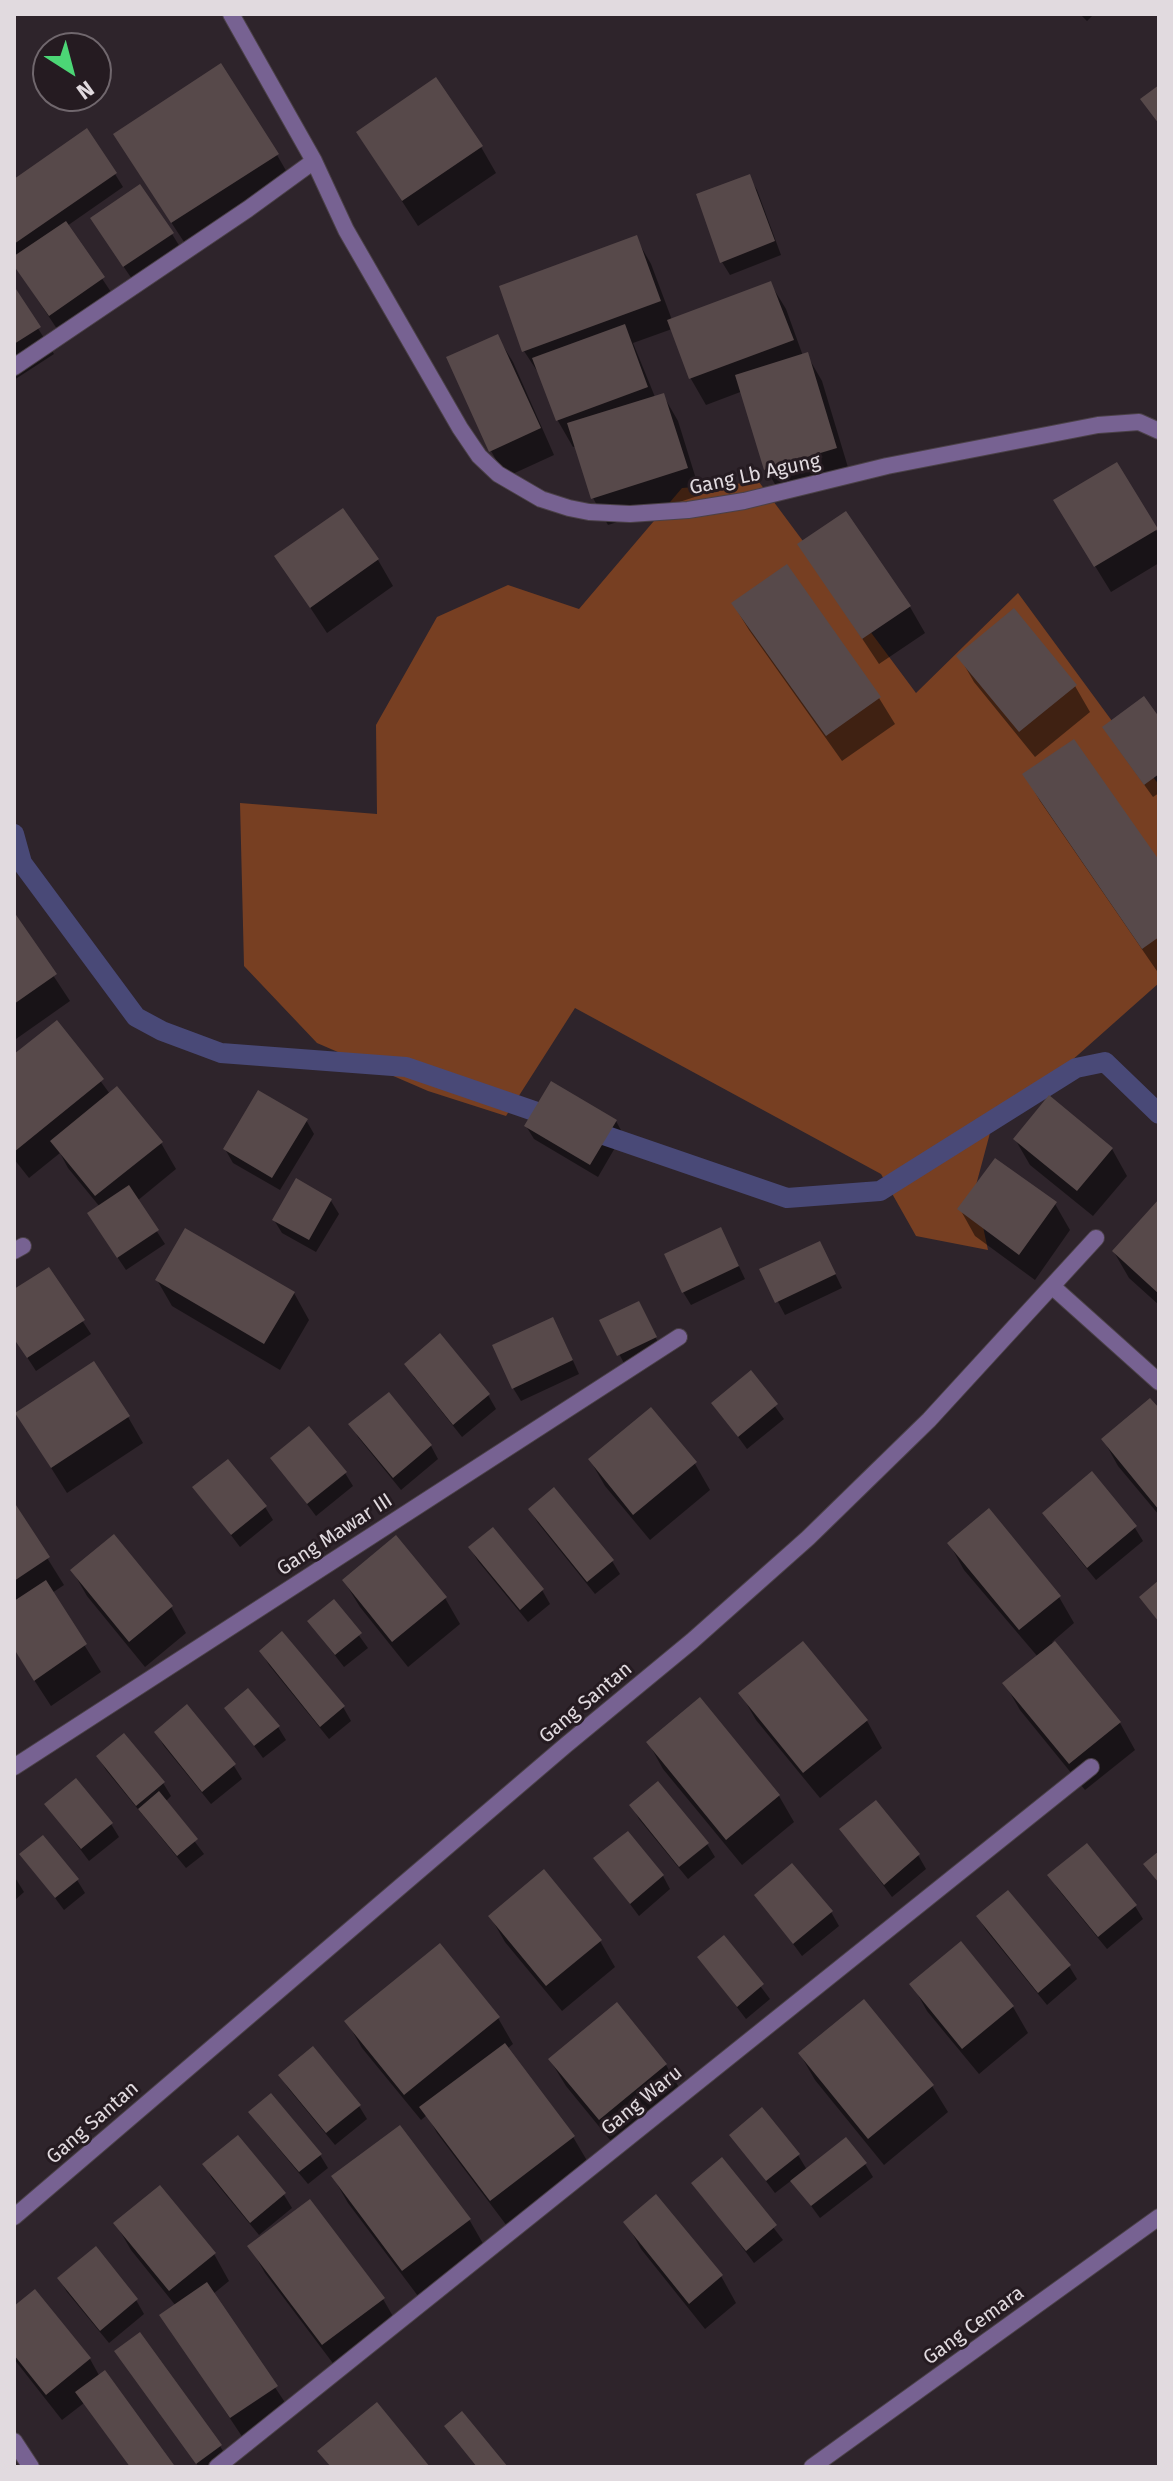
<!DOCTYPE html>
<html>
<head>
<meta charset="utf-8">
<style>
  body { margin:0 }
  #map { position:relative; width:1173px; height:2481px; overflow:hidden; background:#2e242b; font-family:"Fira Sans",sans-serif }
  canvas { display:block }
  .frame { position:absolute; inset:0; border:16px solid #e1dadf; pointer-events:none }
  .north { position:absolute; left:32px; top:32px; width:80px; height:80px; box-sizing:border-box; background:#251b21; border:2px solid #70676d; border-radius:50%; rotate:144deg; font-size:22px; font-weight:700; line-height:32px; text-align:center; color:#e1dadf }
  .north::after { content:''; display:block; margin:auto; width:28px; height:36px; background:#4cd676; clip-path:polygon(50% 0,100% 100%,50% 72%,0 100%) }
</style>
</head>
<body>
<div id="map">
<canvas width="1173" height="2481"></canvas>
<div class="frame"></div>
<div class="north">N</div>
</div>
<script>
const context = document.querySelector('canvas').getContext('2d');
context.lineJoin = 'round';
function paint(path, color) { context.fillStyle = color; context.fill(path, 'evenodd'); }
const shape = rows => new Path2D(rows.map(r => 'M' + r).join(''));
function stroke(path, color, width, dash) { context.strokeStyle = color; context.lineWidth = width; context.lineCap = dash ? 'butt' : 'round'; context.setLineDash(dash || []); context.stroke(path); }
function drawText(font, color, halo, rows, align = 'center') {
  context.font = font + ' "Fira Sans",sans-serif'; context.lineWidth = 6; context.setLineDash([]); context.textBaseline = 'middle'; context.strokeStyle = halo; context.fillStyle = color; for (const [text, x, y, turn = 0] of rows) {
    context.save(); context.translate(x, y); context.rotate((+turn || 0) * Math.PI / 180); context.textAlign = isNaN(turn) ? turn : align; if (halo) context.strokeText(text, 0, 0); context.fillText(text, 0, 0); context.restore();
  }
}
const green = shape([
  [759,482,916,693,1018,593,1159,785,1159,983,990,1133,975,1189,988,1250,916,1236,881,1174,575,1008,506,1116,428,1091,317,1043,244,966,240,803,377,814,376,725,437,617,508,585,579,609,682,488]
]);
const shadow = shape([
  [1080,14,1094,14,1087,21],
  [358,133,481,147,496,173,418,226],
  [277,155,292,181,188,248,131,161],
  [115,174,123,187,67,226,119,304,65,341,14,264,14,181],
  [749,177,757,190,781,255,730,275,722,262],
  [100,232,172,234,180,247,132,279],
  [636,238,651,264,672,320,770,283,786,309,803,356,807,355,822,381,850,474,782,496,766,469,743,391,706,405,691,379,672,329,633,343,655,397,663,395,678,421,701,495,608,525,593,498,577,446,573,447,558,421,541,377,524,351],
  [14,290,54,354,14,380],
  [497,336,513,362,554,455,506,477,491,451],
  [1116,465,1159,535,1159,563,1111,592,1071,527],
  [800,545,910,607,925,633,879,664],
  [276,556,378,560,393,586,327,633],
  [786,567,879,698,895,724,842,761,749,630,733,604],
  [959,656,1075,686,1090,712,1035,757,974,682],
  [1159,721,1159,793,1153,797,1112,740],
  [1025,775,1159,864,1159,974,1040,801],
  [14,916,70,1001,16,1039,14,1036],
  [57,1022,110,1094,161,1143,176,1169,137,1201,165,1244,126,1270,97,1227,100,1207,68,1168,60,1153,29,1178,14,1159,14,1056],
  [306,1120,314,1134,280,1190,233,1163,225,1149],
  [616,1121,623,1134,598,1177,534,1139,526,1126],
  [1015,1139,1112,1149,1127,1176,1093,1216,1030,1165],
  [331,1201,339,1214,316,1252,282,1233,274,1220],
  [1159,1202,1159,1305,1129,1278,1114,1252],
  [1055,1204,1070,1230,1035,1280,975,1236,960,1209],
  [728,1243,745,1279,691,1305,683,1292],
  [827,1257,842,1288,785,1315,761,1270],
  [48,1269,91,1334,36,1371,14,1337,14,1292],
  [157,1280,294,1293,309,1320,280,1370,172,1306],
  [646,1317,662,1351,627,1369,602,1321],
  [560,1332,579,1374,521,1401,513,1388],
  [406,1364,488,1395,496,1409,462,1437,414,1377],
  [750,1372,784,1419,747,1449,713,1403],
  [388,1394,431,1446,438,1459,401,1490,358,1437,351,1424],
  [1159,1411,1159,1515,1118,1466,1103,1439],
  [17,1414,128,1417,143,1443,67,1493],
  [273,1459,345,1473,353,1486,316,1516],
  [590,1460,695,1464,710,1490,650,1540,605,1486],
  [1091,1474,1135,1528,1143,1541,1096,1580,1052,1526,1045,1513],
  [195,1488,265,1507,273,1520,240,1547],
  [14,1505,64,1585,52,1593,101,1672,51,1706,14,1649],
  [530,1510,612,1561,620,1574,595,1594,538,1523],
  [949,1543,1059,1597,1074,1623,1052,1642,1120,1723,1135,1750,1085,1790,1020,1710,1005,1684,1038,1657,964,1570],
  [470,1548,542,1590,550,1604,528,1622,478,1561],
  [72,1570,171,1607,186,1633,145,1667,87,1596],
  [344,1581,445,1598,460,1624,408,1667,360,1607],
  [334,1601,368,1648,344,1667,309,1622],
  [803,1644,867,1721,882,1748,820,1798,756,1720,741,1694],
  [261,1651,343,1707,351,1721,329,1739,269,1665],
  [187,1707,234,1766,242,1779,211,1804,164,1746,156,1733],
  [226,1708,278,1727,286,1740,263,1758],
  [648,1742,779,1796,794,1822,742,1865,663,1769],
  [98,1757,163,1783,171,1796,165,1802,204,1854,186,1868,106,1770],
  [47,1805,111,1824,119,1837,89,1861],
  [632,1806,707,1844,715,1857,688,1879,639,1819],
  [842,1830,918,1855,926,1869,892,1897],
  [22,1854,77,1880,85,1893,64,1910],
  [596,1859,663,1876,670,1889,639,1916],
  [1050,1875,1135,1906,1143,1919,1107,1949,1057,1888],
  [14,1876,24,1892,14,1901],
  [757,1895,831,1912,839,1926,802,1956],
  [490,1916,600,1941,615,1967,562,2011,505,1942],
  [978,1917,1069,1966,1077,1979,1047,2005,986,1930],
  [724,1938,770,1999,746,2019,699,1958],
  [912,1984,1013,2007,1028,2033,979,2074,927,2011],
  [617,2005,666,2065,681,2091,615,2146,566,2086,550,2060],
  [498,2018,513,2044,507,2049,573,2137,589,2164,507,2226,437,2133,427,2115,421,2120,362,2048,347,2022],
  [800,2054,932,2086,948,2112,884,2165,815,2080],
  [280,2075,359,2106,367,2119,335,2145,288,2088],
  [251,2112,320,2155,328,2168,308,2184,259,2125],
  [399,2128,470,2221,485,2247,418,2296,348,2203,333,2177],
  [731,2135,798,2155,807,2170,865,2164,873,2177,820,2218,792,2180,775,2193],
  [721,2160,783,2240,754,2263,694,2183],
  [204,2164,284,2195,292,2208,259,2235,212,2178],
  [626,2222,721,2276,736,2303,705,2329,641,2249],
  [116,2224,214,2254,229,2281,213,2294,292,2413,247,2444,162,2316,176,2306,131,2250],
  [250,2247,383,2299,398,2325,338,2370,265,2273],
  [59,2279,136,2300,144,2314,109,2343,67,2292],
  [34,2292,90,2359,100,2377,105,2373,173,2467,130,2467,84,2403,62,2420,14,2359,14,2309],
  [139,2335,220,2446,228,2459,218,2467,199,2467,125,2364]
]);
const stream = shape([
  [14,834,22,863,136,1017,162,1031,221,1053,406,1067,787,1198,880,1191,1076,1068,1105,1062,1159,1114]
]);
const building = shape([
  [221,63,279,154,171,223,113,134],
  [436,77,483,146,402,201,356,132],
  [1159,85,1159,124,1140,99],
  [87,128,117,173,14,244,14,179],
  [750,174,775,241,720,263,696,194],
  [140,184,174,233,123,267,90,218],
  [66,221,105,277,49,316,14,266,14,256],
  [637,235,661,301,522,352,499,286],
  [771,281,794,340,689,379,667,320],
  [14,286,41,327,14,344],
  [625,324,648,387,556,421,532,358],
  [498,334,541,428,489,452,446,357],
  [808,352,837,448,764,470,735,375],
  [664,393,688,468,591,499,567,423],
  [1117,462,1158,529,1094,567,1053,500],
  [343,508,379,559,310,608,274,556],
  [846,511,911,606,862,639,797,544],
  [787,564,881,697,826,736,731,603],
  [1014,608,1077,685,1019,732,956,656],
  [1144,696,1159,717,1159,774,1144,785,1102,727],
  [1074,739,1159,860,1159,937,1142,949,1022,774],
  [14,912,57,974,14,1004],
  [57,1020,104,1079,14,1152,14,1054],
  [551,1081,617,1120,590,1165,524,1126],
  [117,1086,163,1142,95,1196,50,1141],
  [258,1090,308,1119,272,1178,223,1149],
  [1049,1095,1113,1148,1077,1191,1013,1139],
  [995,1158,1057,1202,1019,1255,957,1209],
  [296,1178,332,1199,309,1240,272,1220],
  [129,1185,159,1230,117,1258,87,1213],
  [1159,1199,1159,1294,1112,1251],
  [721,1227,739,1266,682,1293,664,1254],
  [185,1228,295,1292,264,1344,155,1280],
  [820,1241,836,1274,775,1303,759,1269],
  [49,1267,85,1320,27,1358,14,1339,14,1289],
  [639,1301,657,1337,617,1356,599,1320],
  [553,1317,573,1360,512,1389,492,1345],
  [440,1333,490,1394,453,1425,404,1364],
  [94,1361,130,1416,51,1468,15,1413],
  [751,1370,778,1404,738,1437,711,1403],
  [389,1392,432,1445,393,1478,348,1424],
  [1150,1398,1159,1408,1159,1510,1101,1439],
  [651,1407,697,1462,633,1515,588,1459],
  [309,1426,347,1472,307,1504,270,1458],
  [228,1459,267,1506,231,1535,192,1487],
  [1092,1471,1137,1526,1087,1568,1042,1513],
  [554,1487,614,1560,587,1582,528,1509],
  [14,1502,50,1557,14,1581],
  [989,1508,1061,1596,1019,1630,947,1543],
  [493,1527,544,1589,520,1610,468,1547],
  [114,1534,173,1606,129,1642,70,1570],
  [396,1535,447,1597,392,1642,342,1580],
  [46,1580,87,1644,34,1681,14,1649,14,1601],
  [1159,1580,1159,1622,1139,1597],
  [334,1599,362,1633,335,1655,307,1621],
  [282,1631,345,1706,320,1727,259,1651],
  [803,1641,868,1720,803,1773,738,1693],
  [1055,1641,1121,1722,1069,1764,1002,1683],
  [248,1688,280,1726,254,1746,224,1708],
  [700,1697,780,1795,726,1840,646,1742],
  [187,1704,236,1764,202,1792,154,1732],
  [124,1733,165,1782,136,1806,96,1756],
  [76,1778,113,1823,81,1849,44,1804],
  [658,1781,709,1843,679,1867,629,1805],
  [159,1791,198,1839,177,1856,138,1809],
  [876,1800,920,1854,884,1885,839,1829],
  [628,1831,664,1875,630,1904,593,1858],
  [43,1835,79,1879,55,1898,19,1854],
  [1087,1843,1137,1905,1098,1937,1047,1875],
  [1159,1851,1159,1883,1143,1864],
  [792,1863,833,1911,793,1944,754,1895],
  [544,1869,602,1940,546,1986,488,1916],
  [1008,1890,1071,1965,1038,1993,976,1916],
  [724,1935,764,1984,737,2007,697,1957],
  [961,1941,1014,2006,962,2049,909,1984],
  [440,1943,500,2017,404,2095,344,2021],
  [864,1999,934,2085,868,2139,798,2053],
  [617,2002,667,2064,599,2120,548,2059],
  [505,2043,575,2136,490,2201,419,2107],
  [313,2046,361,2105,326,2133,278,2075],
  [271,2093,322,2154,299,2172,248,2112],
  [762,2107,800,2154,766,2181,729,2135],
  [400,2125,471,2219,402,2271,331,2176],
  [238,2135,286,2193,250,2223,202,2164],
  [846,2137,867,2163,811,2206,790,2181],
  [722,2157,777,2225,746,2251,691,2183],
  [160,2185,216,2253,169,2291,113,2223],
  [656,2194,723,2275,689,2304,623,2222],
  [310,2199,385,2298,322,2345,247,2246],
  [96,2246,138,2299,100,2331,57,2278],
  [207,2282,278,2386,230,2418,159,2315],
  [35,2289,91,2358,46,2395,14,2355,14,2306],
  [140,2332,222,2445,196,2464,114,2351],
  [105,2370,174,2465,170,2467,130,2467,75,2392],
  [377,2402,430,2467,331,2467,317,2451],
  [462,2411,508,2467,477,2467,444,2426]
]);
const street = shape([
  [231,14,314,161,346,230,460,428,479,456,498,474,541,499,569,508,589,512,630,514,688,510,744,501,887,466,1098,425,1139,422,1159,431],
  [14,367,248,209,314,161],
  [14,1251,23,1246],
  [1053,1287,1159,1382],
  [14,1767,679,1337],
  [14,2217,566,1745,692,1641,808,1538,929,1420,1096,1238],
  [14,2441,31,2467],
  [217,2467,1091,1767],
  [812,2467,1159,2217]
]);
const streetNames = [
  ["Gang Lb Agung",755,475,-12],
  ["Gang Mawar III",335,1535,-33],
  ["Gang Santan",586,1703,-40],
  ["Gang Waru",642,2101,-39],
  ["Gang Santan",93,2123,-41],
  ["Gang Cemara",974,2326,-36]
];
paint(green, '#773f22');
paint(shadow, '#0007');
stroke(stream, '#494977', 20);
paint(building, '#57494a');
stroke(street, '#4b4148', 18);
stroke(street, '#776292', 16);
drawText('20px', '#e1dadf', '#251b21', streetNames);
</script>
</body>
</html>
